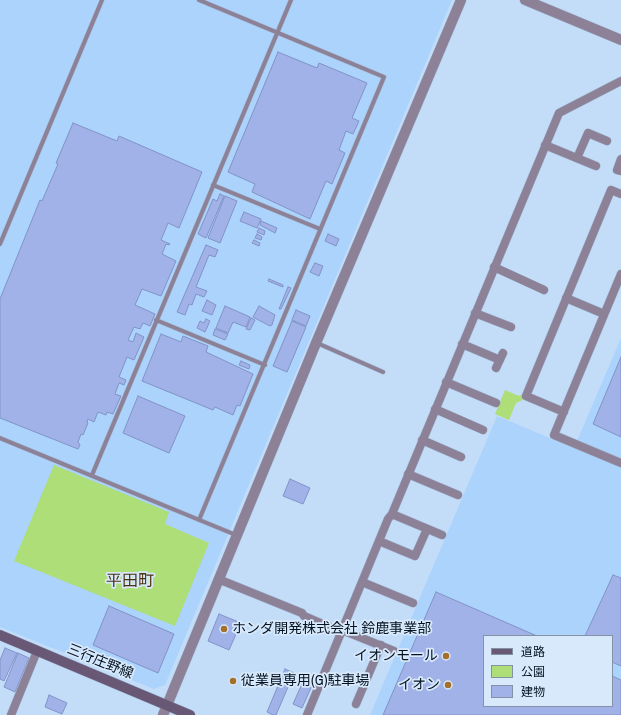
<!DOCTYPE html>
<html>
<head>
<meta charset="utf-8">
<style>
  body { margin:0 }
  #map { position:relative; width:621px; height:715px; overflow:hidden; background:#c3ddf9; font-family:"Archivo Narrow","Noto Sans JP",sans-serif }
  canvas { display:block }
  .legend { position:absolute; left:483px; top:635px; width:130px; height:72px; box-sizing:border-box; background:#d8e9fc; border:1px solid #8393a5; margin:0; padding:5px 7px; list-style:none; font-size:12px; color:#041222 }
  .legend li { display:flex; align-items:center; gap:8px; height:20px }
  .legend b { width:20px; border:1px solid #8393a5 }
</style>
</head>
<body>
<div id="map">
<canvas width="621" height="715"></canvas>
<ul class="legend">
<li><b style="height:5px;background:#695776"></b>道路</li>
<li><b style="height:11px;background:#adde78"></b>公園</li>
<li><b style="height:11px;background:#a0b2e7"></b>建物</li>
</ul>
</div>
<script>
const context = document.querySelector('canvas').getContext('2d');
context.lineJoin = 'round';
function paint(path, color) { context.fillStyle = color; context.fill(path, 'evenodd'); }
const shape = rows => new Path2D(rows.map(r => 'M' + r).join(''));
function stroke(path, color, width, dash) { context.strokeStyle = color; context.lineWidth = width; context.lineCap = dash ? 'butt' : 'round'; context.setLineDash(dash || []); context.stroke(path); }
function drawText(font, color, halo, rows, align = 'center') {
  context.font = font + ' "Archivo Narrow","Noto Sans JP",sans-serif'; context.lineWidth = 3.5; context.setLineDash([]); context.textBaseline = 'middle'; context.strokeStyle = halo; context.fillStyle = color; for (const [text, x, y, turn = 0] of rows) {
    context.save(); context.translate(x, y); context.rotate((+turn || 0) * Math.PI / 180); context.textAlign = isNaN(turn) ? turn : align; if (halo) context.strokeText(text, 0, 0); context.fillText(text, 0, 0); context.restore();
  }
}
const built = shape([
  [0,0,452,0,165,685,154,689,0,627],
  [621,338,621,715,370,715,497,416,574,448],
  [484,636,612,636,612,706,484,706]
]);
const green = shape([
  [505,390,519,396,523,394,525,399,516,403,509,420,495,414],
  [54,465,169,512,165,524,209,543,175,626,14,561]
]);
const building = shape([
  [278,52,317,68,319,63,367,83,352,118,359,121,353,134,346,131,339,150,345,153,332,184,326,181,310,219,252,192,255,184,228,172,278,52],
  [73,123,117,141,119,136,202,172,179,228,168,223,161,240,170,244,169,245,166,244,162,254,176,261,161,296,142,289,135,305,155,314,150,326,143,323,140,329,134,327,128,340,133,342,136,333,144,337,134,360,127,357,119,377,126,380,124,385,119,383,115,394,121,396,113,414,107,412,106,415,98,412,94,422,88,419,87,422,88,423,83,435,81,434,78,442,80,445,78,449,0,418,0,299,40,200,42,201,58,164,56,163,73,123],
  [220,194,224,196,206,238,198,234,213,199,217,201,220,194],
  [225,196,237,201,220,243,208,238,225,196],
  [244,212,261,219,257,228,240,221,244,212],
  [261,221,277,228,275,233,260,225,261,221],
  [259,228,265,231,264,235,257,232,259,228],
  [257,234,262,237,261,240,255,238,257,234],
  [328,234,339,239,336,246,325,241,328,234],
  [254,240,260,243,259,246,252,243,254,240],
  [206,245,218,250,215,257,209,255,196,287,207,291,204,297,196,294,192,305,189,304,185,315,177,312,206,245],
  [315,263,323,266,319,276,310,272,315,263],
  [269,279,283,285,283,287,268,281,269,279],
  [288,287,291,288,281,309,279,309,288,287],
  [207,300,216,305,212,315,202,311,207,300],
  [225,306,250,317,246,327,233,322,228,333,216,328,225,306],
  [259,306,275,315,272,325,270,326,253,317,259,306],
  [296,310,310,316,306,326,292,320,296,310],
  [251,318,255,320,250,330,246,329,251,318],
  [206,319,210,321,205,332,197,328,200,321,204,323,206,319],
  [292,321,306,327,287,372,273,366,292,321],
  [215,329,228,334,225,340,213,335,215,329],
  [161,334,181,342,183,336,208,346,206,352,253,374,240,406,237,405,233,415,215,407,213,410,142,381,161,334],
  [621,357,621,437,593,424,621,357],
  [241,361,250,365,249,369,239,365,241,361],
  [138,396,185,416,169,453,123,433,138,396],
  [290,479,310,488,303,504,283,496,290,479],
  [613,575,621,578,621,666,612,662,612,636,585,636,613,575],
  [436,592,537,636,484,636,484,706,612,706,612,676,621,680,621,715,383,715,436,592],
  [109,606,174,634,158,673,93,645,109,606],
  [219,614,241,623,229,650,208,641,219,614],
  [5,648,17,653,4,681,0,679,0,660,5,648],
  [18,653,29,658,15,692,4,687,18,653],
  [285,669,294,673,276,715,273,715,267,712,285,669],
  [305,677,314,681,302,708,293,704,305,677],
  [49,695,67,703,62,714,45,707,49,695]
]);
const service = shape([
  [199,0,384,77,199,520],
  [213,185,320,229],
  [0,244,102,0],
  [156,320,265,365],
  [317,343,383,372],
  [0,438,236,535],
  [92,475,291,0]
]);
const minor = shape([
  [545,145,596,166],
  [577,158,588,133,607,141],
  [621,159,617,170,621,171],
  [494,267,544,290],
  [621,274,554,435,621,463],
  [566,298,604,314],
  [475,313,511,327],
  [462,344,500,360],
  [496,368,503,353],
  [446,382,496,403],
  [435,409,483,430],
  [564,412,526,396,611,190,621,194],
  [422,440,461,457],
  [408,474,458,495],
  [392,514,442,535],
  [379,541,415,556,427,529],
  [218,579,302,613,304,616,341,632],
  [362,582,413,603],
  [342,630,394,651],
  [356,704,381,645],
  [11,715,37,651],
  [307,715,388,519,392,514,559,113,621,81]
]);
const tertiary = shape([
  [525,0,621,40],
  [163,715,316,343,461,0]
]);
const secondary = shape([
  [0,635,190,715]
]);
const markers = [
  [224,629,4,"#a46f28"],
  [446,656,4,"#a46f28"],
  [233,681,4,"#a46f28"],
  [448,685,4,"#a46f28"]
];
const poiNames = [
  ["ホンダ開発株式会社 鈴鹿事業部",232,629],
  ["イオンモール",438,656,"right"],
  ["従業員専用(G)駐車場",241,681],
  ["イオン",440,685,"right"]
];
const streetNames = [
  ["三行庄野線",100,662,22]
];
const quarterNames = [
  ["平田町",130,582]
];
paint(built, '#abd3fc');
paint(green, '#adde78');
paint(building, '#a0b2e7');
stroke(building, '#8293c7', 1);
stroke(service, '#a1b8d2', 5);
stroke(minor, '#a1b8d2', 9);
stroke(tertiary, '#a1b8d2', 11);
stroke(secondary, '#a1b8d2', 11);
stroke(service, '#8d8197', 4);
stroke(minor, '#8d8197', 8);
stroke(tertiary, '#8d8197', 10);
stroke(secondary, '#695776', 10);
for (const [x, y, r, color] of markers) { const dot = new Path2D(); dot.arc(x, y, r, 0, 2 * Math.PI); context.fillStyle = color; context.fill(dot); stroke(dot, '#d8e9fc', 1.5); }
drawText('14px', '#041222', '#d8e9fc', poiNames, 'left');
drawText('14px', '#041222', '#d8e9fc', streetNames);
drawText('16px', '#4a310f', '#d8e9fc', quarterNames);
</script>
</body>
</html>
